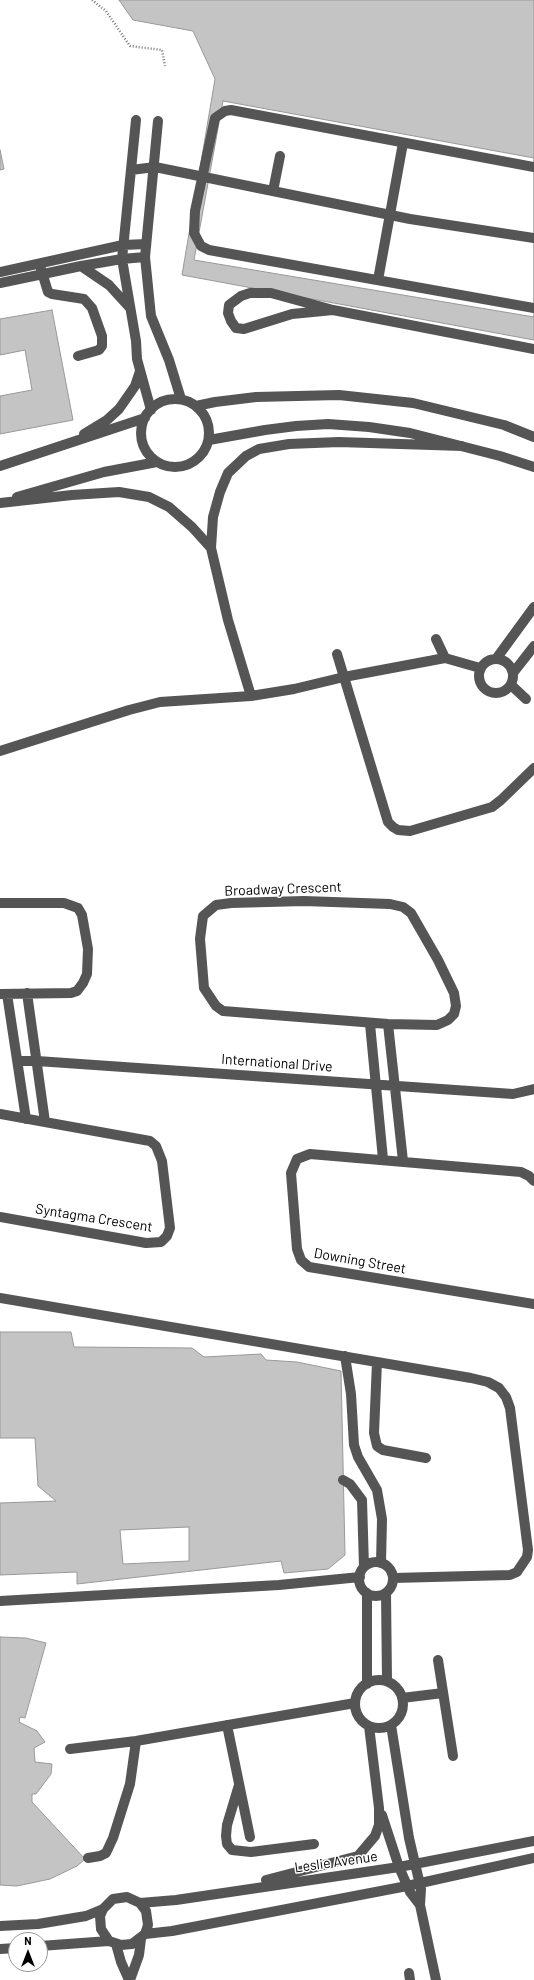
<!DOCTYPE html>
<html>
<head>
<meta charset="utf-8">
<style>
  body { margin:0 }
  #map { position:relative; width:534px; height:1980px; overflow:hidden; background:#fff; font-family:Barlow,sans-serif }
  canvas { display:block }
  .north { position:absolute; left:8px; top:1932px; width:40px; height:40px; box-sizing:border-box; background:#fff; border:1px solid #999; border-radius:50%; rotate:0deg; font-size:11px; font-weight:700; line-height:16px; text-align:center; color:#000 }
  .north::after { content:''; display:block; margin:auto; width:14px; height:18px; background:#000; clip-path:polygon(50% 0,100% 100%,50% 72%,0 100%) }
</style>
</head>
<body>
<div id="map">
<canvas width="534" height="1980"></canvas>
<div class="north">N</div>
</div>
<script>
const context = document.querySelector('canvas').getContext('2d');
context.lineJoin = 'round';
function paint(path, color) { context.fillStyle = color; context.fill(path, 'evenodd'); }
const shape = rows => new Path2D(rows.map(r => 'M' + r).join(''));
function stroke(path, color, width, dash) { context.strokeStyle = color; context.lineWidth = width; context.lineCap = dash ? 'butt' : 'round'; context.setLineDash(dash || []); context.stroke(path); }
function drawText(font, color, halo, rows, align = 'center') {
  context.font = font + ' Barlow,sans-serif'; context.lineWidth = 3; context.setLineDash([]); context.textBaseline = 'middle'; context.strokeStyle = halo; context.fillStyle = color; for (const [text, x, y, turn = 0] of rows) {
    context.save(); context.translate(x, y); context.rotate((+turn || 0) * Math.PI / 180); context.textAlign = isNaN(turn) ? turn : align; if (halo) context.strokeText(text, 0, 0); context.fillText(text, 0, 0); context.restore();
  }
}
const building = shape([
  [119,0,534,0,534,340,182,275,215,79,193,31,133,20,119,0],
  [223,101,534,158,534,317,194,260,223,101],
  [0,150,4,169,0,170,0,150],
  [52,310,73,420,0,434,0,396,32,390,25,350,0,355,0,319,52,310],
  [0,1332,71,1332,74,1347,192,1348,204,1357,261,1354,266,1360,297,1362,341,1371,345,1555,328,1569,284,1573,281,1561,77,1584,77,1572,0,1575,0,1503,56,1501,38,1486,35,1438,0,1438,0,1332],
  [189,1527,189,1561,123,1564,120,1530,189,1527],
  [0,1637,26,1638,46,1643,25,1718,20,1717,19,1722,37,1731,45,1742,34,1748,35,1762,52,1764,51,1774,36,1794,32,1794,32,1802,85,1859,77,1866,50,1879,17,1886,0,1885,0,1637]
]);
const path = shape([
  [92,0,106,11,130,46,162,50,165,66]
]);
const minor = shape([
  [136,120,122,259,136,341,137,359,151,410],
  [158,121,145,257,151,316,169,360,181,399],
  [534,167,231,110,225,111,215,118,195,211,194,233,201,246,209,250,534,308],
  [131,170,155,167,410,219,534,238],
  [273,191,280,156],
  [81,266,109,285,130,308],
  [41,269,48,292,52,294,84,299,92,308,102,336,102,346,99,350,78,356],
  [0,272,123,245,146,244],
  [378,280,403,143],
  [0,283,81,266,122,259,145,257],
  [333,310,292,314,244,329,236,328,231,321,228,313,229,305,241,296,250,293,271,293,333,310,534,349],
  '141 433a34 34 0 1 1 68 0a34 34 0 1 1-68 0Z',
  [196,406,215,402,256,397,339,395,413,403,504,425,534,437],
  [84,434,107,420,119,409,135,386,140,371],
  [209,440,265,430,296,426,328,424,369,427,410,433,500,456,534,467],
  [0,466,145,418],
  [17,497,104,472,157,462],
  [0,503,72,495,119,492,149,497,169,507,192,527,211,548],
  [436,639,445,658],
  [337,654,388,822,393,827,398,830,410,831,492,807,501,800,534,768],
  '479 676a17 17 0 1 1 34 0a17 17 0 1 1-34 0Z',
  [496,659,534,607],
  [513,673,534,646],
  [511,685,526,699],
  [251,696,228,620,211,548,213,517,220,492,228,473,246,456,259,449,289,444,339,442,462,446],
  [0,751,129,710,160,702,251,696,294,689,344,677,445,658,480,668],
  [304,901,390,904,403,907,411,913,438,960,454,993,456,1006,454,1014,448,1020,437,1025,388,1024,223,1011,216,1006,204,988,200,939,203,916,216,905,231,903,304,901],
  [0,903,64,903,78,908,82,915,88,949,87,974,83,983,77,991,71,993,0,994],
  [27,993,45,1122],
  [7,994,26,1119],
  [370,1024,383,1159],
  [388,1024,403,1161],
  [18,1061,37,1061,513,1094,534,1089],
  [0,1114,150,1141,156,1146,162,1161,170,1228,167,1236,161,1242,146,1243,0,1217],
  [534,1181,529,1176,521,1172,310,1154,297,1159,291,1173,297,1249,301,1260,309,1267,534,1304],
  [0,1298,471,1378,488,1382,499,1388,506,1397,510,1408,528,1550,527,1557,517,1572,510,1575,393,1578],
  [345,1356,351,1394,354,1445,358,1457,377,1490,382,1519,381,1563],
  [377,1362,374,1433,377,1446,383,1450,426,1458],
  [343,1480,350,1484,362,1500,364,1567],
  '359 1579a17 17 0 1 1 34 0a17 17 0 1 1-34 0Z',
  [386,1593,387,1681],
  [0,1601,279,1585,360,1577],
  [438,1660,453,1756],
  '355 1704a24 24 0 1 1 48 0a24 24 0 1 1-48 0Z',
  [367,1684,367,1593],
  [402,1698,443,1693],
  [227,1725,250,1837],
  [391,1725,409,1838,421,1889,420,1905,436,1980],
  [70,1749,136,1741,355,1703],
  [239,1785,227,1825,226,1836,227,1844,232,1850,251,1852,314,1844],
  [382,1815,399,1867,410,1892,420,1905],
  [88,1858,100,1856,106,1853,113,1838,130,1784,136,1741],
  [266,1880,358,1856,375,1836,379,1825,379,1808,369,1726],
  [140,1903,176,1900,399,1867,534,1841],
  [0,1926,38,1924,86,1916,103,1909,113,1899,127,1897,140,1903,146,1911,148,1925,145,1934,132,1944,121,1945,109,1941,101,1929,100,1916,103,1909],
  [145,1934,172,1931,407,1886,534,1858],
  [116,1944,121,1962,129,1980],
  [40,1946,109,1941],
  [0,1949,16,1948],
  [409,1973,410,1980],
  [130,1980,139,1955,141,1939]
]);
const streetNames = [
  ["Broadway Crescent",283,889,-2],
  ["International Drive",277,1063,4],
  ["Syntagma Crescent",94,1218,9],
  ["Downing Street",360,1261,10],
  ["Leslie Avenue",336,1862,-8]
];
paint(building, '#c4c4c4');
stroke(building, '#999', 1);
stroke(path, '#777', 2.5, [1, 2]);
stroke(minor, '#555', 10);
drawText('14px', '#000', '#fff', streetNames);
</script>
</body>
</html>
